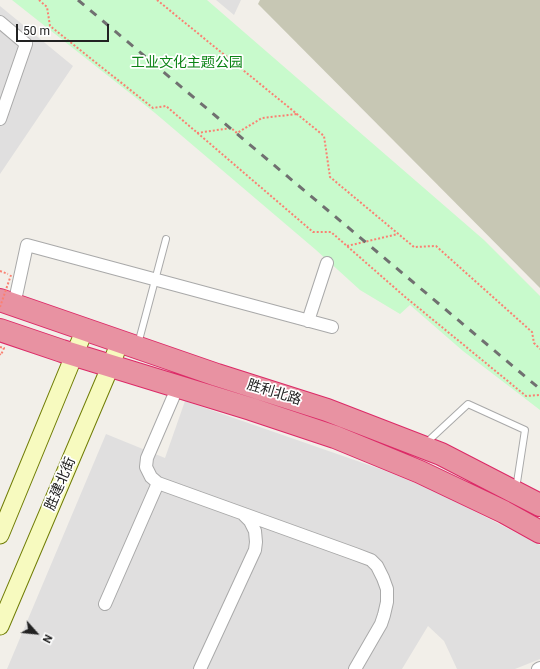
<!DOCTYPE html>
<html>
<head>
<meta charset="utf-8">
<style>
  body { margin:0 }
  #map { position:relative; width:540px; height:669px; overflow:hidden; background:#f2efe9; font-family:Roboto,sans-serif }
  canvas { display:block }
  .north { position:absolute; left:16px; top:613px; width:40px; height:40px; -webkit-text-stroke:3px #fff; paint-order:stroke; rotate:117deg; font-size:11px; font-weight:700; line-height:16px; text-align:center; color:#222 }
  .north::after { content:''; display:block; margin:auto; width:14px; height:18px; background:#222; clip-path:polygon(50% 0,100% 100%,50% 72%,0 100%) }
  .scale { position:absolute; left:16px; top:24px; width:93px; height:18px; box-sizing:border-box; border:2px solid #222; border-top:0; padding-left:5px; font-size:12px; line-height:14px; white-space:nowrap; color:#222; -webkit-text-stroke:3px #fff; paint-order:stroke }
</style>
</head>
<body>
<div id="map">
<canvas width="540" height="669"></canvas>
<div class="north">N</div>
<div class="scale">50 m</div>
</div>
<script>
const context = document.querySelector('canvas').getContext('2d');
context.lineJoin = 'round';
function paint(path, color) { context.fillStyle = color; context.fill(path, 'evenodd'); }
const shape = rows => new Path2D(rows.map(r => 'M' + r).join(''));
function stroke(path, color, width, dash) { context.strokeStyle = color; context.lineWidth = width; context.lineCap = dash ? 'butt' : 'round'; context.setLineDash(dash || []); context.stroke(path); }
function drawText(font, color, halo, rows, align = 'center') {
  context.font = font + ' Roboto,"Noto Sans SC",sans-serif'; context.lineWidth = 3.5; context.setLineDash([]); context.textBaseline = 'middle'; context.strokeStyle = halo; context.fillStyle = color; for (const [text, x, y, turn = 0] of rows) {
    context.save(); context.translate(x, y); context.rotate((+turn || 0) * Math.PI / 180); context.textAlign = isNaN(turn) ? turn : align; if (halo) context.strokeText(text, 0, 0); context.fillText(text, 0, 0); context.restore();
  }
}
const residential = shape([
  [216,0,241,0,234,15],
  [0,6,73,66,0,174],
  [185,401,386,471,437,492,540,545,540,659,515,669,457,669,444,641,428,626,402,669,7,669,106,434,165,458]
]);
const construction = shape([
  [260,0,540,0,540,288,258,4]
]);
const park = shape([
  [12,0,207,0,484,240,540,296,540,410,463,351,410,305,400,314,360,290,316,250,155,113]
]);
const path = shape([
  [39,0,47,7,50,26,153,108,166,106,313,232,331,232,404,296,526,396,540,395],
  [157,0,324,136,330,177,414,247,436,246,532,332,534,343,540,349],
  [197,133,231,128,237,133,262,118,297,114],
  [347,246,398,234],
  [0,271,8,274]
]);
const lane = shape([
  [138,344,166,239],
  [426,443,468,404,525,430,516,489]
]);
const street = shape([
  [0,22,26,44,0,119],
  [14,305,27,245,332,327],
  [308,321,327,263],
  [178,386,147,458,146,467,151,477,158,483,355,554,371,560,377,566,383,578,387,589,387,602,384,615,381,624,355,669],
  [105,604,158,483],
  [200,669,255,550,256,542,255,531,250,521,243,514],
  [538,669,540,668]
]);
const secondary = shape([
  [0,535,85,329],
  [0,626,111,365,120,341]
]);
const highway = shape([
  [0,300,217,375,327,410,441,454,540,505],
  [0,330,62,351,251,409,335,437,420,472,504,512,540,532]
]);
const rail = shape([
  [78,0,540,389]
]);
const pathBridge = shape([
  [0,307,11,275],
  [0,347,4,348,1,355,0,354]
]);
const parkNames = [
  ["工业文化主题公园",187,63]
];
const streetNames = [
  ["胜利北路",274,393,17],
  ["胜建北街",61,484,-67]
];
paint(residential, '#e0dfdf');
paint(construction, '#c7c7b4');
paint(park, '#c8facc');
stroke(lane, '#a9a9a9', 8);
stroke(street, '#a9a9a9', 14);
stroke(secondary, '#707d05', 19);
stroke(highway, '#dc2a67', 24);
stroke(path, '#fa8072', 2, [2, 2]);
stroke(lane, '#fff', 6);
stroke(street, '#fff', 12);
stroke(secondary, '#f7fabf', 17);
stroke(highway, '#e892a2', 22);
stroke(rail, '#707070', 3, [8, 8]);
stroke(pathBridge, '#fa8072', 2, [2, 2]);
drawText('14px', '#0c8416', '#fff', parkNames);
drawText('14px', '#222', '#fff', streetNames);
</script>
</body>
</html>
